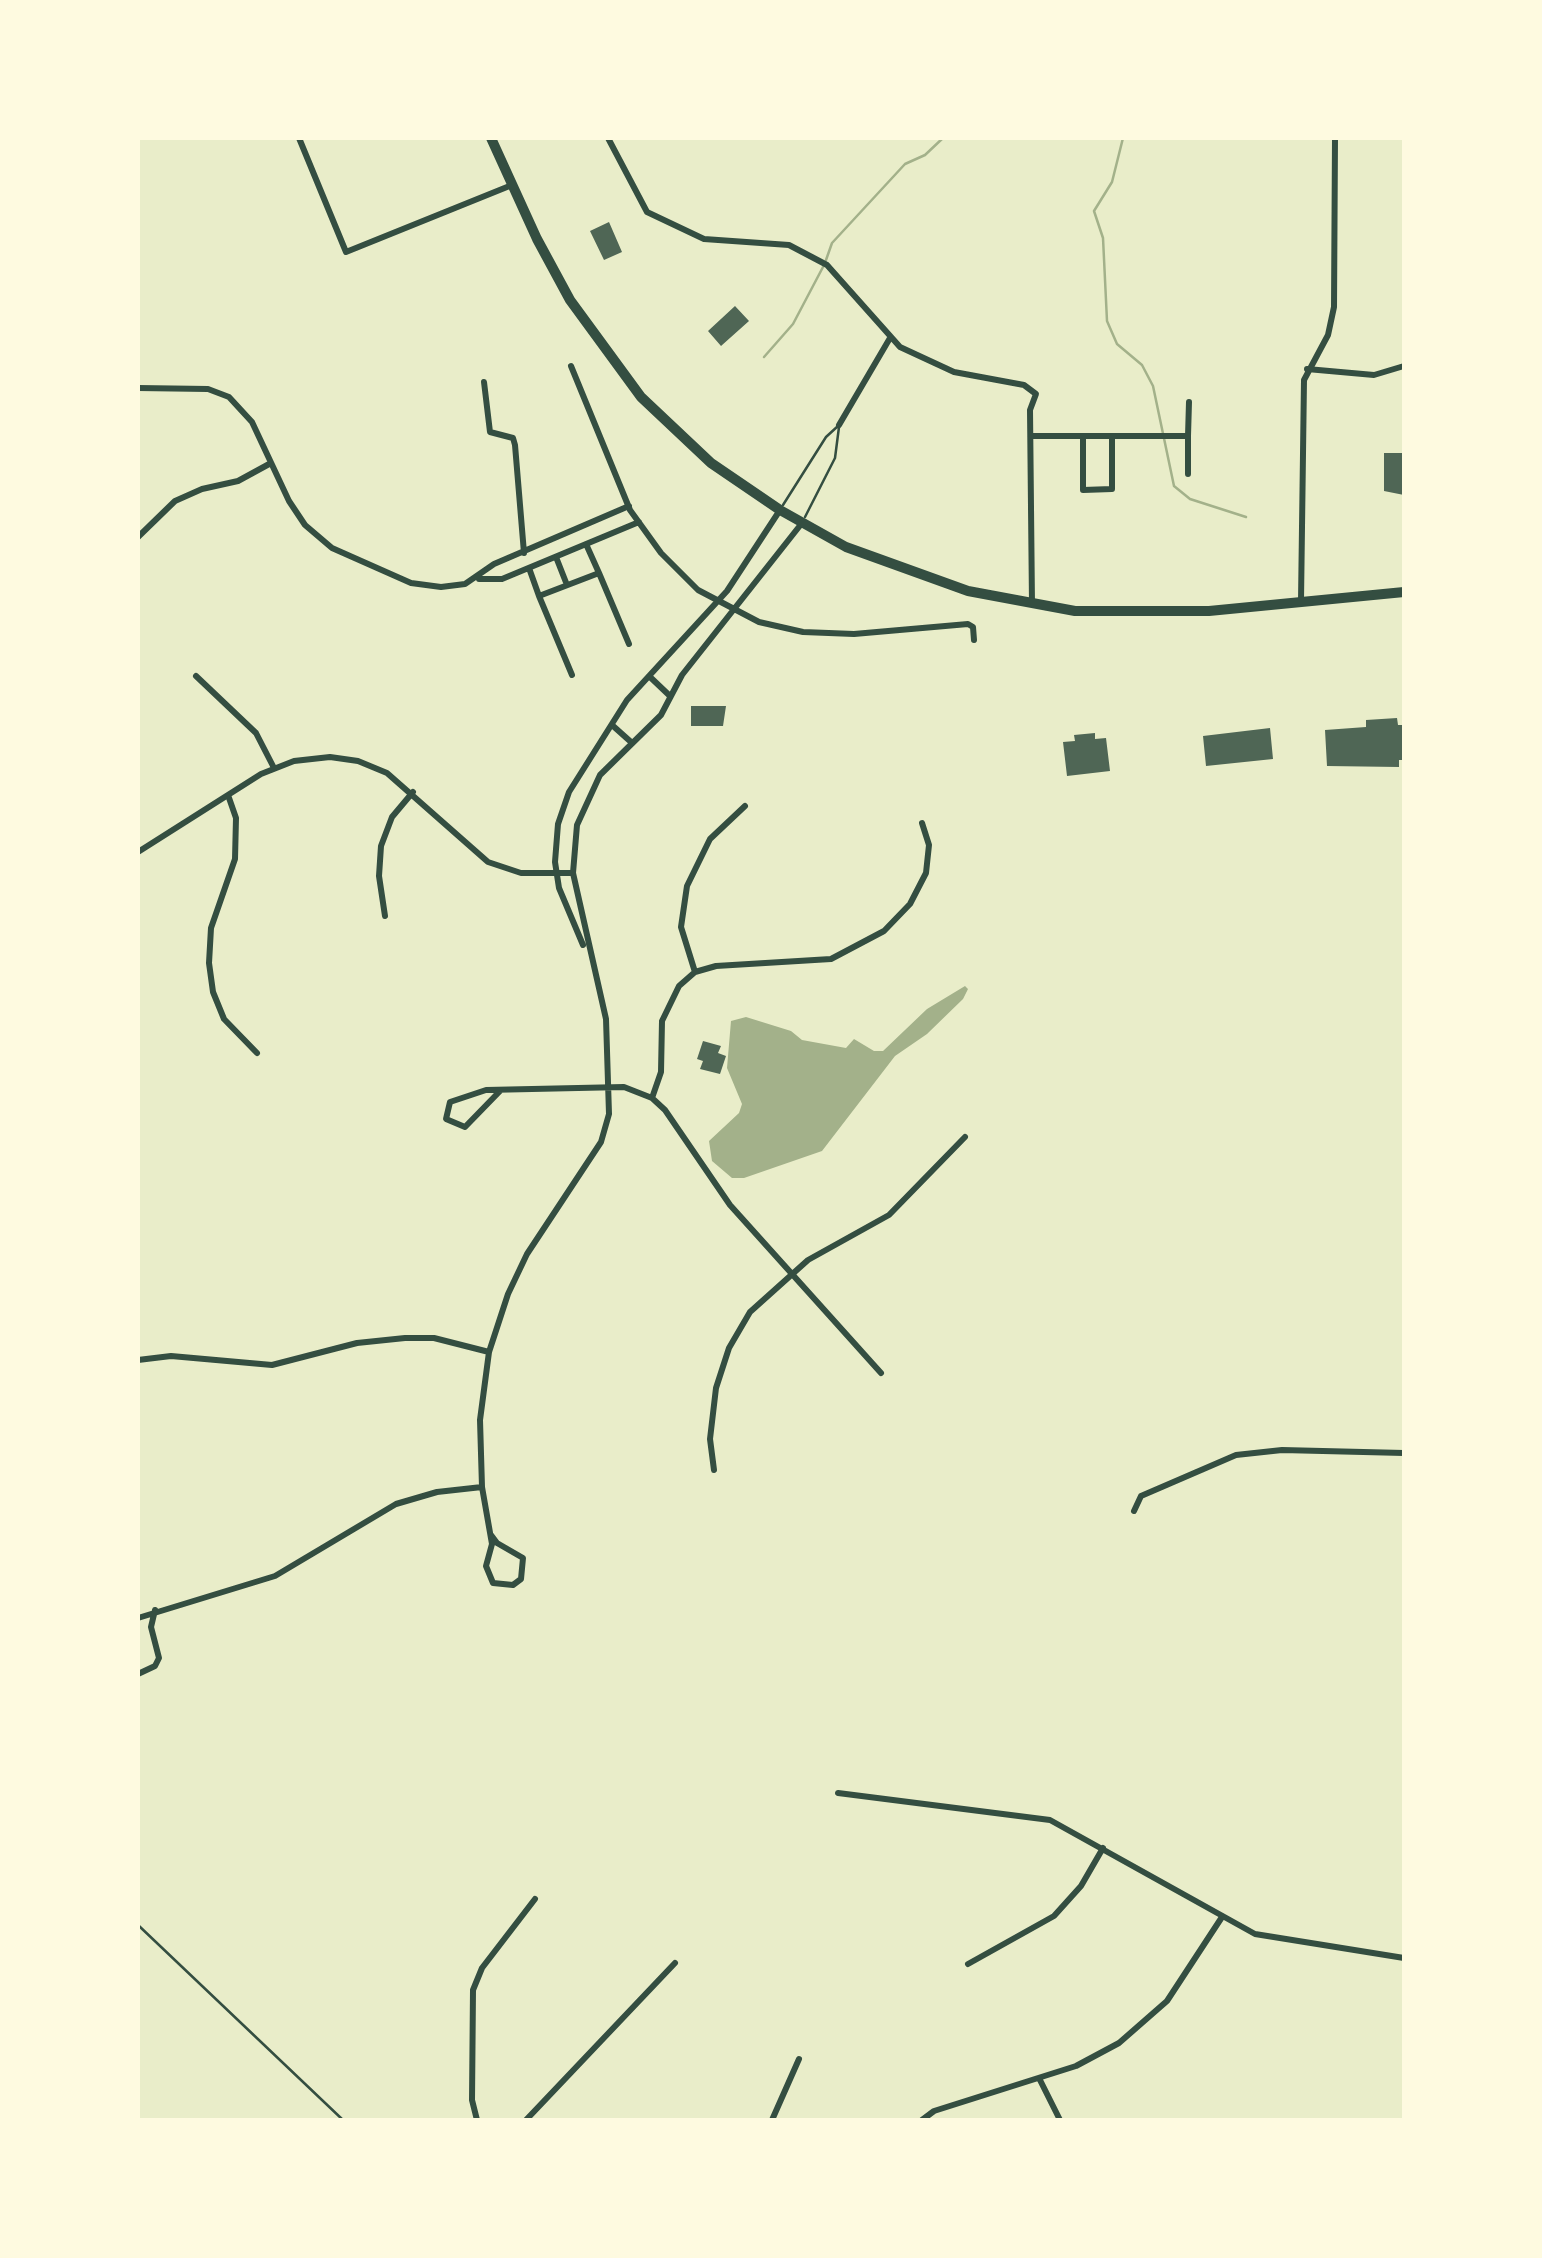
<!DOCTYPE html>
<html>
<head>
<meta charset="utf-8">
<style>
  body { margin:0 }
  #map { position:relative; width:1542px; height:2258px; overflow:hidden; background:#e9edc9; font-family:Cabin,sans-serif }
  canvas { display:block }
  .frame { position:absolute; inset:0; border:140px solid #fefae0; pointer-events:none }
</style>
</head>
<body>
<div id="map">
<canvas width="1542" height="2258"></canvas>
<div class="frame"></div>
</div>
<script>
const context = document.querySelector('canvas').getContext('2d');
context.lineJoin = 'round';
function paint(path, color) { context.fillStyle = color; context.fill(path, 'evenodd'); }
const shape = rows => new Path2D(rows.map(r => 'M' + r).join(''));
function stroke(path, color, width, dash) { context.strokeStyle = color; context.lineWidth = width; context.lineCap = dash ? 'butt' : 'round'; context.setLineDash(dash || []); context.stroke(path); }
const water = shape([
  [965,986,968,989,963,999,927,1034,895,1056,822,1151,744,1178,732,1178,712,1161,709,1141,739,1113,742,1104,727,1068,731,1021,746,1017,791,1031,802,1040,846,1048,854,1039,874,1051,883,1051,927,1009]
]);
const stream = shape([
  [1123,138,1112,182,1094,211,1103,238,1107,321,1117,344,1142,365,1153,386,1174,486,1190,499,1246,517],
  [826,260,832,243,905,164,925,155,943,138],
  [764,357,793,324,823,267]
]);
const building = shape([
  [609,222,622,252,604,260,590,231],
  [735,306,749,321,721,346,708,331],
  [1384,453,1404,453,1404,495,1384,491],
  [691,706,726,706,723,726,691,726],
  [1397,718,1398,725,1404,725,1404,760,1399,760,1399,767,1327,766,1325,730,1366,727,1366,720],
  [1270,728,1273,759,1206,766,1203,736],
  [1095,733,1095,739,1106,738,1110,771,1067,776,1063,742,1075,741,1074,735],
  [703,1041,721,1046,718,1053,726,1056,720,1074,700,1069,703,1061,697,1059]
]);
const path = shape([
  [138,1925,343,2120]
]);
const service = shape([
  [783,505,826,437,838,426],
  [805,517,835,458,839,427]
]);
const minor = shape([
  [299,138,346,252,512,185],
  [608,138,647,212,704,239,789,245,827,265,900,347,954,372,1024,385,1036,394,1030,410,1032,604],
  [571,366,630,510,661,553,698,590,759,622,803,632,854,634,968,624,973,627,974,640],
  [1307,369,1374,375,1404,366],
  [484,382,490,432,513,438,515,445,524,553],
  [138,388,208,389,229,397,252,422,289,501,305,525,332,548,411,583,441,587,465,584,494,564,629,506],
  [839,425,890,338],
  [1031,436,1188,436,1188,474],
  [1083,436,1083,490,1112,489,1112,436],
  [1188,436,1189,402],
  [138,537,175,501,202,489,238,481,271,463],
  [556,557,567,585],
  [529,568,539,596,599,573,586,544],
  [599,573,629,644],
  [479,579,502,579,639,522],
  [539,596,572,675],
  [1301,601,1304,380,1328,335,1334,307,1335,138],
  [196,676,256,733,274,768],
  [649,676,670,696],
  [612,725,631,742],
  [228,795,236,818,235,859,211,928,209,963,213,992,224,1019,257,1053],
  [138,852,261,774,294,761,330,757,358,761,387,773,488,862,521,873,573,873],
  [385,916,379,876,381,846,392,817,413,792],
  [583,945,559,888,555,862,558,824,569,792,627,700,727,591,780,510],
  [695,972,681,927,687,886,710,839,745,806],
  [500,1091,465,1127,446,1119,450,1102,486,1090,624,1087,652,1098,665,1110,730,1205,881,1373],
  [652,1098,661,1072,662,1021,679,986,695,972,716,966,831,959,884,931,910,904,926,873,929,845,922,823],
  [138,1360,171,1356,272,1365,357,1343,405,1338,434,1338,489,1352],
  [714,1470,710,1439,716,1388,729,1348,750,1312,808,1260,889,1215,965,1137],
  [1134,1511,1141,1496,1236,1455,1282,1450,1404,1453],
  [491,1535,497,1543,523,1558,521,1579,513,1585,493,1583,486,1566,492,1544,482,1487,480,1420,489,1352,508,1294,527,1254,601,1142,609,1114,606,1019,573,873,577,825,600,775,661,715,682,675,802,523],
  [138,1618,275,1576,396,1504,437,1492,482,1487],
  [138,1674,155,1666,159,1658,151,1627,155,1610],
  [838,1793,1050,1820,1255,1934,1404,1958],
  [968,1964,1054,1916,1081,1886,1103,1848],
  [1039,2078,1060,2120],
  [477,2120,472,2100,473,1990,482,1968,535,1899],
  [526,2120,675,1963],
  [772,2120,799,2059],
  [922,2120,934,2111,1076,2066,1119,2043,1167,2001,1222,1917]
]);
const primary = shape([
  [491,138,537,239,570,300,641,397,711,463,780,510,846,547,968,591,1075,611,1209,611,1404,592]
]);
paint(water, '#a3b18a');
stroke(stream, '#a3b18a', 2.5);
paint(building, '#4f6655');
stroke(path, '#344e41', 2.5);
stroke(service, '#344e41', 2.5);
stroke(minor, '#344e41', 6);
stroke(primary, '#344e41', 10);
</script>
</body>
</html>
